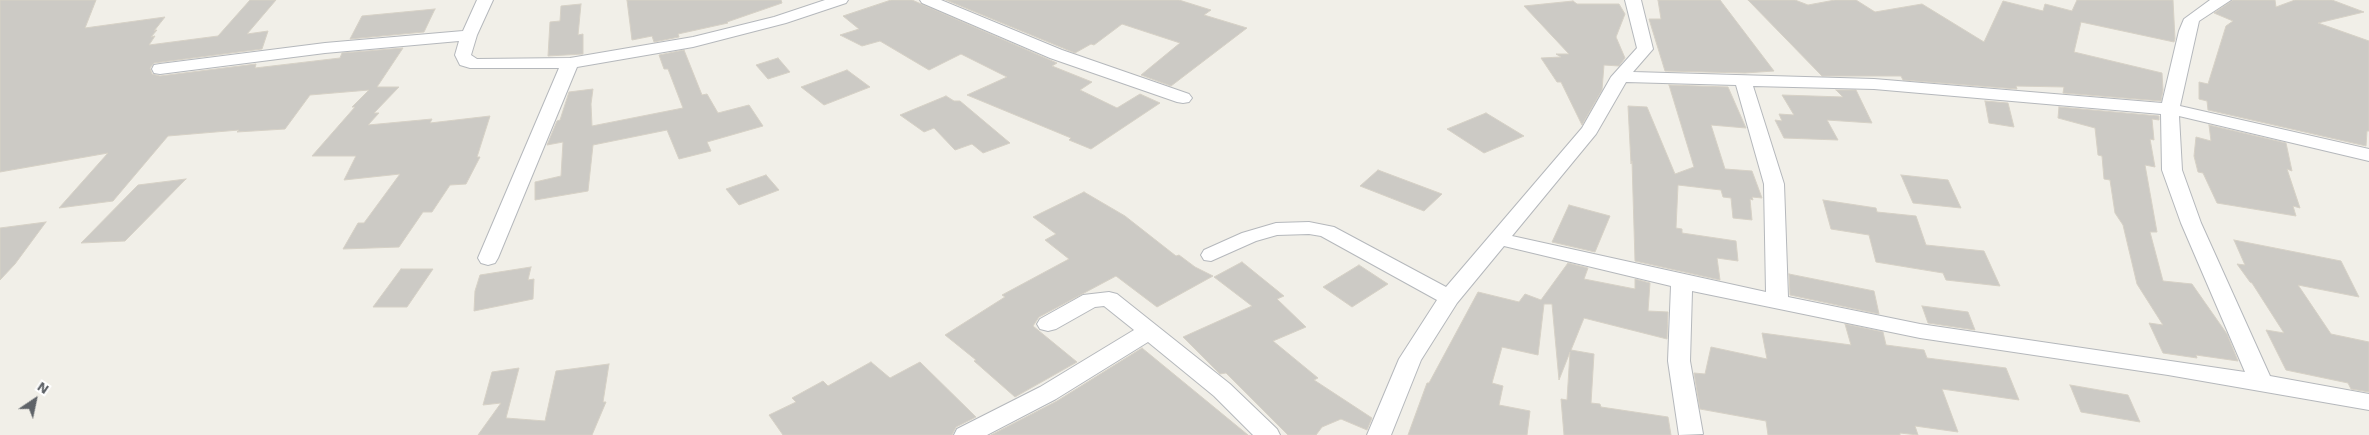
<!DOCTYPE html>
<html>
<head>
<meta charset="utf-8">
<style>
  body { margin:0 }
  #map { position:relative; width:2369px; height:435px; overflow:hidden; background:#f1efe8; font-family:"Work Sans",sans-serif }
  canvas { display:block }
  .north { position:absolute; left:10px; top:375px; width:50px; height:50px; -webkit-text-stroke:4px #fff; paint-order:stroke; rotate:34deg; font-size:14px; font-weight:700; line-height:20px; text-align:center; color:#5f6368 }
  .north::after { content:''; display:block; margin:auto; width:18px; height:22px; background:#5f6368; clip-path:polygon(50% 0,100% 100%,50% 72%,0 100%) }
</style>
</head>
<body>
<div id="map">
<canvas width="2369" height="435"></canvas>
<div class="north">N</div>
</div>
<script>
const context = document.querySelector('canvas').getContext('2d');
context.lineJoin = 'round';
function paint(path, color) { context.fillStyle = color; context.fill(path, 'evenodd'); }
const shape = rows => new Path2D(rows.map(r => 'M' + r).join(''));
function stroke(path, color, width, dash) { context.strokeStyle = color; context.lineWidth = width; context.lineCap = dash ? 'butt' : 'round'; context.setLineDash(dash || []); context.stroke(path); }
const building = shape([
  [0,0,96,0,85,28,165,17,154,31,157,30,151,37,155,36,149,45,218,36,250,0,276,0,247,34,268,31,262,49,154,63,150,68,152,74,160,76,256,64,255,68,340,58,342,53,403,48,377,87,399,87,374,113,379,113,368,125,432,119,430,123,490,116,477,157,480,157,466,184,450,185,432,212,423,212,399,247,343,249,358,223,364,223,400,174,344,180,356,156,312,156,355,107,352,107,369,90,310,95,285,129,237,132,239,130,168,136,113,201,59,208,108,153,0,172,0,0],
  [627,0,781,0,782,3,727,22,728,23,678,34,679,37,654,42,652,36,632,40,627,0],
  [891,0,912,0,1057,63,1052,66,1092,82,1080,90,1117,108,1140,94,1160,103,1091,149,1069,140,1071,138,967,95,1007,77,961,54,929,70,880,41,862,46,840,35,859,29,843,16,891,0],
  [946,0,1179,0,1211,10,1204,15,1247,28,1171,86,1141,75,1180,43,1122,24,1094,45,1091,44,1075,53,946,0],
  [1658,0,1720,0,1774,71,1745,73,1665,71,1649,19,1661,19,1658,0],
  [1748,0,1795,0,1808,5,1835,0,1856,0,1875,12,1922,4,1984,42,2003,1,2043,11,2045,4,2072,11,2077,0,2173,0,2175,39,2174,42,2081,22,2074,52,2162,73,2163,90,2161,101,2063,93,2064,87,2016,86,2017,89,1903,80,1901,76,1822,76,1748,0],
  [2233,0,2275,0,2276,7,2295,0,2332,0,2364,12,2318,23,2369,41,2369,131,2367,131,2366,146,2208,110,2207,101,2199,99,2199,82,2208,84,2226,26,2233,21,2214,13,2233,0],
  [1573,1,1577,4,1619,4,1625,14,1616,37,1625,58,1619,66,1604,65,1602,90,1582,125,1561,82,1557,82,1541,58,1561,57,1556,54,1569,54,1524,6,1573,1],
  [581,4,578,35,583,34,583,54,548,56,550,22,560,21,561,6,581,4],
  [435,9,424,32,350,39,362,16,435,9],
  [684,50,702,95,707,94,718,113,749,105,763,126,707,142,711,151,679,159,667,130,593,145,588,191,535,200,535,182,561,176,563,142,547,145,557,121,560,120,569,92,593,89,591,104,592,126,683,108,668,69,664,69,659,55,684,50],
  [778,58,790,72,768,79,756,65,778,58],
  [847,70,870,87,824,105,801,87,847,70],
  [1669,85,1728,87,1746,128,1711,125,1725,169,1752,171,1762,198,1752,197,1753,200,1750,199,1752,220,1733,218,1731,198,1723,197,1721,190,1678,185,1676,228,1682,229,1682,233,1736,241,1738,261,1717,258,1720,280,1635,261,1632,161,1631,164,1628,106,1647,107,1675,174,1694,167,1669,85],
  [1836,90,1856,90,1872,123,1827,120,1838,140,1784,138,1775,120,1782,121,1779,114,1794,115,1782,95,1843,97,1836,90],
  [946,96,954,101,960,101,1010,143,983,153,972,144,955,150,934,128,924,132,900,115,946,96],
  [1985,101,2008,103,2014,127,1989,123,1985,101],
  [2059,107,2159,116,2159,120,2152,119,2154,140,2150,139,2155,167,2145,165,2157,232,2150,232,2163,281,2192,284,2227,334,2238,361,2196,355,2197,358,2163,353,2149,323,2163,325,2137,284,2123,225,2115,213,2110,180,2104,179,2102,156,2098,155,2095,128,2058,118,2059,107],
  [1486,113,1524,136,1484,153,1447,129,1486,113],
  [2209,125,2286,143,2292,171,2287,169,2300,208,2293,206,2296,216,2217,203,2203,173,2198,172,2194,156,2196,137,2211,141,2209,125],
  [1378,170,1442,194,1424,211,1360,186,1378,170],
  [766,175,779,190,739,205,726,189,766,175],
  [1901,175,1948,180,1961,208,1913,203,1901,175],
  [186,179,125,241,81,243,138,185,186,179],
  [1084,192,1125,216,1176,256,1179,255,1195,267,1213,276,1157,307,1116,276,1039,317,1033,326,1077,362,1015,397,974,361,976,360,945,335,1005,297,1002,295,1069,259,1045,240,1056,234,1033,217,1084,192],
  [1823,200,1876,208,1877,212,1916,216,1926,245,1984,251,2000,286,1946,280,1943,273,1876,262,1869,235,1831,229,1823,200],
  [1569,205,1610,216,1595,252,1552,242,1569,205],
  [46,222,15,264,0,280,0,228,46,222],
  [2234,240,2341,261,2359,297,2298,285,2331,334,2369,342,2369,392,2351,389,2348,383,2286,370,2266,330,2284,333,2252,283,2250,282,2237,264,2245,265,2234,240],
  [1242,262,1284,296,1277,299,1306,327,1273,341,1318,378,1314,380,1372,418,1367,430,1341,419,1322,427,1316,435,1288,435,1226,373,1220,374,1183,337,1252,306,1214,277,1242,262],
  [1568,263,1588,268,1584,279,1635,289,1635,279,1650,283,1648,311,1668,312,1667,339,1584,318,1571,350,1594,354,1591,403,1600,404,1601,407,1668,417,1671,435,1564,435,1561,399,1567,400,1570,352,1559,380,1552,304,1544,304,1538,355,1502,347,1492,383,1503,386,1499,405,1530,411,1527,435,1408,435,1427,383,1429,383,1478,292,1519,302,1525,294,1541,300,1568,263],
  [1359,265,1388,284,1352,307,1323,287,1359,265],
  [531,267,528,280,534,279,533,299,474,311,475,291,480,275,531,267],
  [401,269,433,269,407,307,373,307,401,269],
  [1789,274,1874,291,1879,314,1790,295,1789,274],
  [1922,306,1968,312,1975,330,1928,323,1922,306],
  [1845,324,1883,332,1886,345,1924,350,1927,358,2006,368,2019,400,1942,389,1958,432,1915,426,1918,435,1900,433,1900,435,1768,435,1766,421,1700,409,1694,373,1705,374,1711,347,1767,359,1762,333,1851,345,1845,324],
  [1142,348,1248,435,991,435,1057,401,1142,348],
  [871,362,890,378,920,362,976,417,956,427,952,435,783,435,769,415,796,402,792,398,823,381,828,386,871,362],
  [609,364,603,402,606,402,592,435,478,435,501,403,483,405,492,372,519,368,506,418,545,421,556,371,609,364],
  [2070,385,2128,395,2140,422,2081,412,2070,385]
]);
const street = shape([
  [477,0,493,0,477,35,471,55,477,59,570,58,693,37,774,17,825,0,848,0,846,3,786,23,693,47,577,67,498,258,495,263,488,265,481,263,478,258,559,68,470,68,460,65,455,55,459,41,325,53,160,74,154,73,152,69,154,65,160,64,325,43,463,31,477,0],
  [920,0,941,0,1062,50,1189,94,1192,98,1189,102,1183,103,1177,102,1050,58,922,3,920,0],
  [1625,0,1641,0,1653,49,1633,72,1874,79,2162,103,2179,31,2184,19,2210,0,2231,0,2199,21,2180,106,2369,149,2369,161,2179,116,2182,170,2201,223,2270,376,2369,394,2369,410,2168,375,1920,338,1692,291,1690,361,1703,434,1679,435,1668,361,1671,286,1504,246,1457,303,1421,360,1391,435,1367,435,1399,359,1437,300,1321,236,1309,234,1277,235,1256,241,1211,261,1204,260,1201,255,1204,250,1242,233,1276,223,1309,222,1334,227,1446,287,1582,128,1611,77,1637,48,1625,0],
  [1626,82,1736,85,1764,184,1766,292,1512,236,1596,134,1626,82],
  [1753,86,1874,89,2161,114,2162,170,2181,223,2245,372,1920,324,1788,297,1784,184,1753,86],
  [1109,292,1117,294,1230,384,1277,429,1280,435,1253,435,1214,396,1148,342,1056,399,987,435,954,435,957,429,1040,387,1134,330,1104,306,1095,307,1056,329,1048,331,1040,329,1037,324,1040,319,1083,295,1109,292]
]);
paint(building, '#cccac5');
stroke(building, '#d6d1c6', 1);
stroke(street, '#b5b8bc', 2);
paint(street, '#fff');
</script>
</body>
</html>
